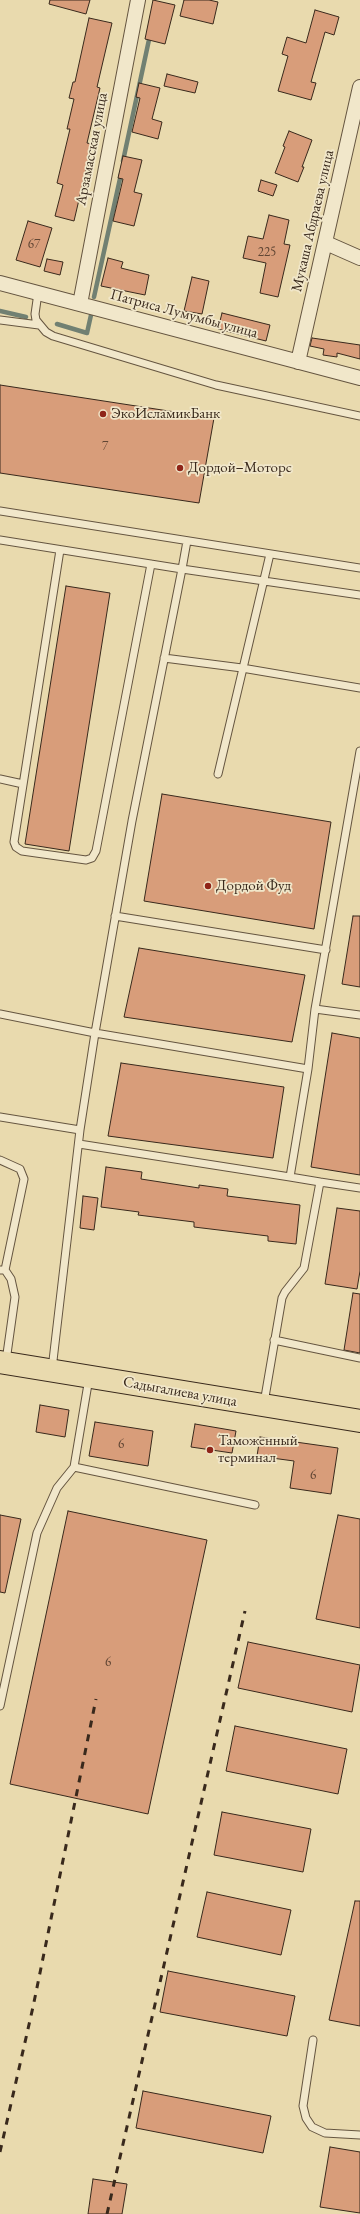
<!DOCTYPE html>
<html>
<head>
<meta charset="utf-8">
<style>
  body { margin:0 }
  canvas { display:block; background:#e9daae }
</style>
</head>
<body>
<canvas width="360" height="2214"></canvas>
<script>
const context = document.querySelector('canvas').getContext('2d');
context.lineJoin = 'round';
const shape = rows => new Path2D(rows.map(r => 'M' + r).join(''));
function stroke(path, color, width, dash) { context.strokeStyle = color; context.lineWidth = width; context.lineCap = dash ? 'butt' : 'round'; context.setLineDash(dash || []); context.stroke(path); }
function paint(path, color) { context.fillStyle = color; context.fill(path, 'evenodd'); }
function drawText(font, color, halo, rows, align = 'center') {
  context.font = font + ' "EB Garamond",serif'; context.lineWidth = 3.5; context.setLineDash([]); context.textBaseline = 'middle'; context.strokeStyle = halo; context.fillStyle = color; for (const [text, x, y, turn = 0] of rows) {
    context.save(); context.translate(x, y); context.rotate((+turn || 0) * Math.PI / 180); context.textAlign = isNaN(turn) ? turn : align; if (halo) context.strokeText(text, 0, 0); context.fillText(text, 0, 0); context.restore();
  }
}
const stream = shape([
  [123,161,150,35],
  [94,297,121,174],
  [0,311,26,317],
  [57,324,87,333,91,315]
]);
const building = shape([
  [50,0,90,0,86,14,49,4,50,0],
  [153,0,175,5,165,44,145,39,153,0],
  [184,0,209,0,218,2,213,24,180,16,184,0],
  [315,10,339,17,334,35,325,32,311,82,316,83,311,100,278,91,288,56,282,54,287,37,306,43,315,10],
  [89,18,112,23,97,87,100,88,87,143,92,144,74,221,55,216,63,185,57,183,70,129,67,129,74,99,69,98,73,82,75,82,89,18],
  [167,74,198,82,195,93,164,86,167,74],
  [139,83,160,88,152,119,162,122,158,139,132,132,140,98,136,97,139,83],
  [289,131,312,140,302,167,304,167,298,182,275,173,285,147,283,146,289,131],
  [123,156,142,160,134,192,142,194,134,226,113,221,123,179,118,178,123,156],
  [261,180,277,185,273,196,258,191,261,180],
  [269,215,289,220,284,244,290,245,278,297,260,293,266,263,243,258,248,236,263,239,269,215],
  [28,221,52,228,40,267,16,260,28,221],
  [108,258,123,262,121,268,149,275,145,295,101,286,108,258],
  [47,259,63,262,60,275,44,271,47,259],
  [192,277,209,281,202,314,184,311,192,277],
  [222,313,270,325,266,341,218,329,222,313],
  [312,338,360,345,360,359,337,353,337,357,323,355,324,349,310,346,312,338],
  [0,385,214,418,199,503,0,473,0,385],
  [66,586,110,593,69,851,25,844,66,586],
  [162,794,331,822,314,929,144,901,162,794],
  [353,916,360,916,360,987,342,984,353,916],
  [139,948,305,975,292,1042,124,1017,139,948],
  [332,1033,360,1038,360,1175,311,1167,332,1033],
  [121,1063,284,1087,273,1158,108,1136,121,1063],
  [106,1167,142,1172,141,1179,199,1188,199,1185,228,1189,227,1196,300,1205,296,1244,268,1241,268,1236,194,1227,194,1222,138,1215,139,1212,101,1207,106,1167],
  [83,1196,98,1198,94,1230,80,1228,83,1196],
  [337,1208,360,1211,360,1271,357,1289,325,1284,337,1208],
  [353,1293,360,1294,360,1353,344,1350,353,1293],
  [40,1405,69,1410,65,1437,36,1432,40,1405],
  [95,1422,153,1431,148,1466,89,1456,95,1422],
  [195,1424,236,1431,232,1453,191,1447,195,1424],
  [260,1437,338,1448,331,1494,290,1488,294,1461,257,1456,260,1437],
  [68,1511,207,1540,148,1814,10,1784,68,1511],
  [0,1515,21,1519,5,1593,0,1592,0,1515],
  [338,1515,360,1519,360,1628,316,1619,338,1515],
  [248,1642,360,1665,352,1712,238,1688,248,1642],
  [235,1726,347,1749,338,1794,226,1771,235,1726],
  [222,1812,311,1829,303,1872,214,1855,222,1812],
  [207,1892,291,1910,281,1955,197,1937,207,1892],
  [355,1901,360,1901,360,2026,329,2020,355,1901],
  [168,1971,295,1996,287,2036,160,2012,168,1971],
  [143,2091,271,2116,263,2153,136,2128,143,2091],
  [330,2147,360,2152,360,2213,320,2207,330,2147],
  [93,2179,127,2184,122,2214,88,2214,93,2179]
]);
const lane = shape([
  [38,293,35,314,36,320,46,332,53,336,216,385,360,416],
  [0,320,39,325],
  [0,511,360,568],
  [0,540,182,569,132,821,95,1033,80,1130,52,1369],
  [187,541,182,569,360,595],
  [60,550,14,842,16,847,22,851,86,860,92,858,96,851,151,564],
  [164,658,242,668,360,688],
  [218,774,270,554],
  [0,779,23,784],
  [115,916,326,950],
  [315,1009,360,1015],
  [0,1014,95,1033,308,1069],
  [0,1117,80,1130],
  [79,1144,290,1177,308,1069,315,1009,360,751],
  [0,1160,20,1169,24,1179,5,1270],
  [320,1182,360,1188],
  [0,1270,5,1270,11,1279,15,1297,6,1361],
  [274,1340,360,1358],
  [264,1403,282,1298,285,1292,304,1268,320,1182,290,1177],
  [74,1467,255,1505],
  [0,1706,37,1533,57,1488,74,1467,89,1378],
  [313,2040,303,2106,306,2118,312,2127,325,2133,360,2135]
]);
const street = shape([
  [326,243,360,258],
  [0,283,360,378],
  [80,304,138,0],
  [298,362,360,87]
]);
const primary = shape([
  [0,1362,360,1421]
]);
const rail = shape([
  [0,2152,33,2007,96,1699],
  [107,2214,245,1611]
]);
const markers = [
  [103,414,4,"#8f2418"],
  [180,468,4,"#8f2418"],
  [208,886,4,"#8f2418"],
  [210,1450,4,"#8f2418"]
];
const numberNames = [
  ["67",34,244],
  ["225",267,252],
  ["7",105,446],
  ["6",121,1444],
  ["6",313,1475],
  ["6",108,1662]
];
const streetNames = [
  ["Арзамасская улица",92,149,-79],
  ["Мукаша Абдраева улица",313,221,-77],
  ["Патриса Лумумбы улица",184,314,15],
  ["Садыгалиева улица",180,1392,10]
];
const poiNames = [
  ["ЭкоИсламикБанк",111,414],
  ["Дордой–Моторс",188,468],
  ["Дордой Фуд",216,886],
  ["Таможенный",218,1441],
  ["терминал",218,1458]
];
stroke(stream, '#718072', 4.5);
paint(building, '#d89d7a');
stroke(building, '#39291c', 1);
stroke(lane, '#655540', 9);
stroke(street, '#655540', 16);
stroke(primary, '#39291c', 24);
stroke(lane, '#f1e7ca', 7);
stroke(street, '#f1e7ca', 14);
stroke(primary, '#e9daae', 22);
stroke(rail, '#39291c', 3, [7, 7]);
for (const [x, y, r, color] of markers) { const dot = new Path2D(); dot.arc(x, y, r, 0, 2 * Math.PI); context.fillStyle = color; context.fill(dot); stroke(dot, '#f1e7ca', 1.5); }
drawText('13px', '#614634', null, numberNames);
drawText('15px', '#39291c', '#f1e7ca', streetNames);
drawText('15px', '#39291c', '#f1e7ca', poiNames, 'left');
</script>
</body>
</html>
